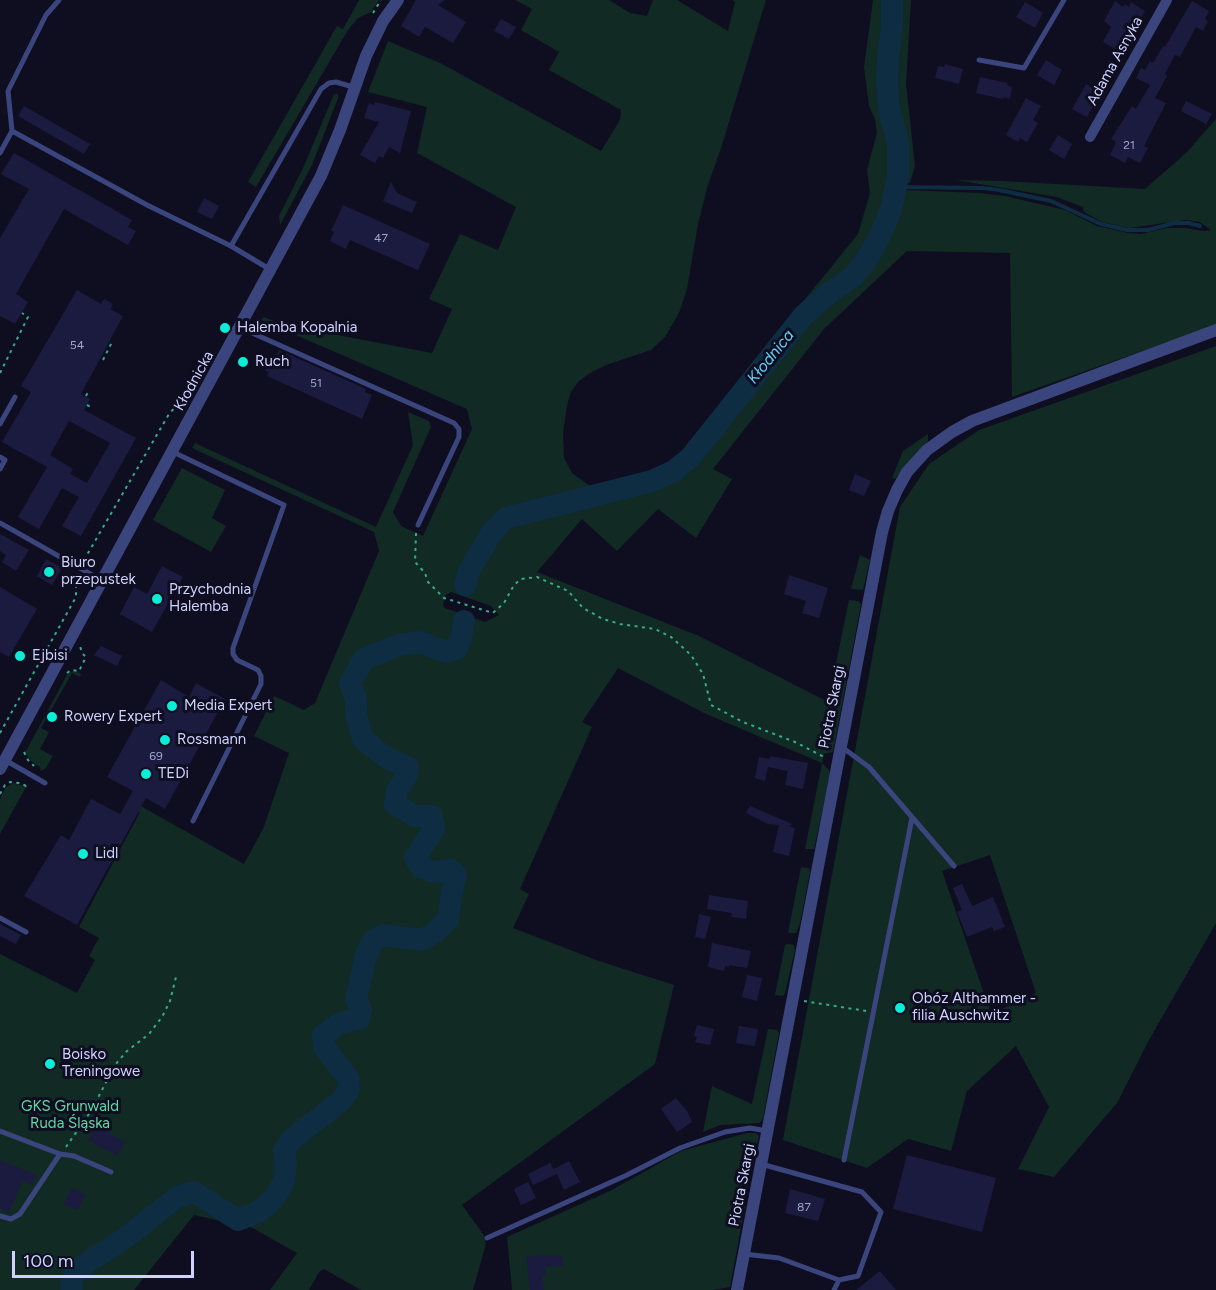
<!DOCTYPE html>
<html>
<head>
<meta charset="utf-8">
<style>
  body { margin:0 }
  #map { position:relative; width:1216px; height:1290px; overflow:hidden; background:#0e0e20; font-family:Figtree,sans-serif }
  canvas { display:block }
  .scale { position:absolute; left:12px; top:1251px; width:182px; height:27px; box-sizing:border-box; border:3px solid #ced2fd; border-top:0; padding-left:8px; font-size:18px; line-height:21px; white-space:nowrap; color:#ced2fd; -webkit-text-stroke:4px #0e0e20; paint-order:stroke }
</style>
</head>
<body>
<div id="map">
<canvas width="1216" height="1290"></canvas>
<div class="scale">100 m</div>
</div>
<script>
const context = document.querySelector('canvas').getContext('2d');
context.lineJoin = 'round';
function paint(path, color) { context.fillStyle = color; context.fill(path, 'evenodd'); }
const shape = rows => new Path2D(rows.map(r => 'M' + r).join(''));
function stroke(path, color, width, dash) { context.strokeStyle = color; context.lineWidth = width; context.lineCap = dash ? 'butt' : 'round'; context.setLineDash(dash || []); context.stroke(path); }
function drawText(font, color, halo, rows, align = 'center') {
  context.font = font + ' Figtree,sans-serif'; context.lineWidth = 6; context.setLineDash([]); context.textBaseline = 'middle'; context.strokeStyle = halo; context.fillStyle = color; for (const [text, x, y, turn = 0] of rows) {
    context.save(); context.translate(x, y); context.rotate((+turn || 0) * Math.PI / 180); context.textAlign = isNaN(turn) ? turn : align; if (halo) context.strokeText(text, 0, 0); context.fillText(text, 0, 0); context.restore();
  }
}
const green = shape([
  [359,0,379,0,371,12,358,18,348,30,256,187,248,182,337,26,343,29],
  [515,0,609,0,630,13,647,16,653,0,677,0,728,31,735,2,732,0,766,0,722,145,707,188,698,224,687,289,679,313,665,337,651,350,606,365,590,373,578,382,571,392,567,405,563,433,564,458,572,473,590,486,639,478,659,468,681,452,858,234,870,193,867,170,877,133,875,119,869,106,864,67,873,0,911,0,906,84,915,166,910,183,893,185,892,193,905,190,979,193,1005,196,1065,210,1097,226,1128,233,1141,234,1167,228,1185,228,1203,231,1211,230,1200,222,1185,220,1129,228,1102,222,1084,212,1083,207,1057,197,956,180,1002,181,1145,189,1186,153,1216,119,1216,325,1012,397,1010,253,907,251,824,329,713,469,732,479,696,538,658,509,617,551,582,519,537,572,699,636,828,702,849,600,858,601,861,604,833,752,824,754,822,763,829,770,830,775,814,849,805,849,822,763,706,714,618,668,582,722,592,727,520,889,529,894,513,928,599,961,674,985,655,1064,462,1205,483,1234,486,1244,473,1290,361,1290,324,1269,319,1272,309,1290,270,1290,297,1253,249,1226,239,1225,194,1215,134,1290,0,1290,0,954,77,993,95,960,89,956,99,938,79,927,140,812,135,809,137,804,244,864,263,829,289,753,254,736,274,696,304,710,315,703,379,551,374,532,192,448,195,443,376,527,413,445,408,412,429,421,431,427,393,512,401,526,423,536,472,429,467,409,261,320,264,317,309,335,311,330,432,353,452,309,429,299,460,234,498,250,516,207,417,153,427,107,368,92,388,41,442,64,601,151,620,120,621,110,549,70,559,52,521,30,532,9],
  [451,592,491,606,499,615,485,622,445,608,443,605,446,595],
  [334,94,338,94,338,98,312,165,280,225,279,216,304,166],
  [1216,346,1216,923,1149,1040,1117,1103,1054,1177,1018,1169,1049,1107,1016,1046,967,1091,951,1151,908,1139,867,1168,783,1140,900,507,929,464,979,430],
  [990,855,1036,993,991,1014,942,871],
  [928,434,928,441,915,454,895,479,892,478,903,451],
  [182,468,225,490,212,518,226,526,211,552,153,520],
  [860,555,870,560,863,590,851,589],
  [76,671,81,674,80,677,72,673,41,728,49,732,40,749,53,756,45,769,40,771,41,768,31,761,25,753,68,673],
  [14,783,26,787,0,834,0,799,6,787],
  [801,867,809,868,810,872,800,923,796,933,788,933],
  [788,944,794,945,795,950,785,993,783,996,775,995,785,945],
  [768,1029,777,1030,779,1033,763,1118,760,1123,720,1125,703,1132,712,1086,752,1104],
  [747,1133,756,1133,759,1136,754,1156,749,1160,745,1184,748,1190,730,1287,713,1290,512,1290,507,1237,612,1190,681,1151]
]);
const stream = shape([
  [896,187,983,188,999,190,1051,201,1101,224,1127,230,1148,230,1174,223,1188,223,1200,226]
]);
const river = shape([
  [465,585,468,573,492,532,506,518,652,481,674,471,690,458,804,315,828,294,854,276,864,263,877,242,891,210,898,177,898,143,889,110,887,82,888,56,892,27,892,0],
  [72,1290,71,1286,74,1275,88,1262,124,1239,177,1197,194,1192,238,1220,256,1213,273,1200,284,1182,286,1165,284,1150,292,1139,341,1101,349,1089,348,1078,324,1047,323,1035,340,1023,359,1019,361,1009,356,999,366,955,373,941,383,935,422,940,438,930,448,919,452,891,456,875,451,870,435,872,422,868,415,858,434,829,432,816,415,816,395,804,397,791,407,775,408,767,387,758,363,739,356,715,356,699,350,683,364,659,399,645,420,642,446,652,456,649,461,639,464,621]
]);
const building = shape([
  [416,0,445,0,438,5,466,22,453,43,425,27,419,37,401,26],
  [1115,1,1123,7,1125,4,1129,7,1131,2,1145,11,1122,53,1103,42,1111,27,1104,21],
  [1192,1,1209,11,1205,19,1208,21,1203,31,1196,27,1180,57,1175,55,1165,74,1167,76,1155,98,1166,103,1144,146,1148,148,1140,163,1128,157,1125,163,1110,155,1116,142,1111,139,1132,106,1136,109,1150,85,1136,78,1141,68,1145,70,1150,61,1153,63,1163,46,1165,47],
  [1025,2,1043,13,1035,28,1016,17],
  [501,19,516,27,509,39,494,31],
  [1046,60,1062,70,1054,85,1037,75],
  [945,64,963,69,959,84,935,78,938,66,944,67],
  [980,77,1007,83,1007,85,1012,87,1010,99,1003,97,1003,99,976,93],
  [1086,84,1094,89,1092,93,1098,97,1087,117,1072,109],
  [1026,98,1041,106,1033,120,1038,123,1027,142,1020,138,1018,142,1006,135],
  [1186,101,1212,114,1206,124,1181,111],
  [375,102,411,111,400,153,389,147,383,158,379,156,375,163,360,155,379,122,364,118,369,103,374,105],
  [24,106,90,144,84,154,18,116],
  [1058,135,1072,144,1064,159,1049,150],
  [14,153,132,220,128,227,136,231,128,245,64,209,16,294,28,302,15,324,0,316,0,238,29,189,1,174],
  [391,182,397,193,417,202,412,213,383,201],
  [204,198,219,206,212,219,197,212],
  [343,205,430,244,418,270,350,240,346,249,330,241,334,232,331,231],
  [77,290,101,304,104,299,113,304,110,309,123,316,81,394,90,399,84,410,136,438,81,536,62,526,79,497,62,488,39,529,18,517,47,467,2,442,31,392,21,386],
  [69,421,110,443,87,483,70,474,73,469,50,455],
  [279,350,366,389,365,392,372,395,362,419,267,376,269,372,265,371,271,358,275,359],
  [855,474,871,481,864,496,849,490],
  [0,534,29,550,16,571,2,562,6,555,0,551],
  [46,559,62,568,52,585,37,576],
  [162,566,183,577,152,632,120,614,134,587,147,594],
  [789,575,828,588,819,618,802,613,806,601,784,594],
  [0,587,37,609,9,657,0,652],
  [101,646,122,656,117,666,94,655],
  [161,680,189,697,196,683,225,699,165,809,146,798,77,925,24,896,61,835,69,840,91,799,120,814,133,791,107,777],
  [770,756,808,763,803,789,785,785,788,771,768,767,765,781,755,778,759,757,770,759],
  [750,806,792,824,791,826,785,825,795,828,789,856,773,852,779,825,768,824,746,813],
  [962,884,972,906,993,897,1005,927,994,931,992,927,967,937,957,912,962,910,953,888],
  [709,895,748,901,746,919,731,917,732,913,707,909],
  [699,914,711,917,705,939,695,937],
  [0,924,21,935,16,944,0,936],
  [712,943,751,951,747,968,729,965,729,967,725,966,724,971,708,967],
  [747,975,762,978,757,1001,742,997],
  [697,1025,714,1029,710,1045,695,1042,697,1037,694,1036],
  [739,1026,758,1029,755,1046,736,1043],
  [676,1098,687,1111,692,1122,677,1132,661,1109],
  [96,1126,125,1142,117,1156,88,1140],
  [907,1155,996,1178,982,1232,893,1209],
  [0,1160,36,1175,32,1185,22,1181,9,1213,0,1209],
  [569,1161,580,1182,564,1190,557,1174,533,1185,528,1174,550,1163,554,1169],
  [528,1182,536,1198,521,1205,514,1189],
  [71,1188,85,1194,78,1210,64,1204],
  [790,1189,825,1199,818,1221,785,1213],
  [543,1255,543,1256,562,1255,563,1266,545,1267,546,1276,542,1276,544,1290,530,1290,526,1257],
  [880,1271,896,1290,856,1290]
]);
const path = shape([
  [373,13,381,0],
  [103,360,112,342],
  [0,373,28,317,22,313],
  [86,396,88,392],
  [87,405,91,407],
  [416,533,415,562,425,573,428,582,444,598,493,613,504,603,514,585,521,579,537,577,568,591,583,608,603,619,620,624,655,629,671,637,691,655,703,674,711,705,743,722,795,742,826,758],
  [84,560,169,414,192,388],
  [67,673,71,670,79,671,86,657,82,653,80,646],
  [0,733,76,597,76,576],
  [24,752,28,760,34,766],
  [0,794,5,785,10,782,20,783,26,786,28,783],
  [804,1001,866,1011],
  [66,1147,91,1111,115,1065,127,1051,149,1034,162,1017,170,1001,177,973]
]);
const service = shape([
  [979,60,1024,68,1064,0],
  [12,131,8,91,46,15,59,0],
  [0,153,12,131,147,205,231,246],
  [271,270,231,246,321,89,329,83,336,82,353,87],
  [241,328,454,423,459,429,459,437,418,525],
  [0,424,15,397],
  [173,452,284,505,233,648,233,654,237,660,258,670,261,676,261,684,193,821],
  [0,457,5,460,0,469],
  [0,523,101,580],
  [843,748,869,767,954,866],
  [5,760,45,783],
  [0,918,26,932],
  [0,1131,60,1154,74,1156,111,1172],
  [844,1160,912,818],
  [0,1216,11,1219,20,1214,60,1154],
  [487,1238,627,1175,680,1148,725,1132,750,1128,767,1131],
  [744,1254,779,1258,839,1280,858,1276,881,1212,862,1192,761,1164],
  [834,1290,839,1280]
]);
const minor = shape([
  [1090,137,1167,0]
]);
const tertiary = shape([
  [0,769,321,176,340,130,366,56,383,21,398,0],
  [737,1290,882,532,888,511,897,490,907,472,927,450,952,432,972,421,1216,330]
]);
const markers = [
  [225,328,6,"#0aeed7"],
  [243,362,6,"#0aeed7"],
  [49,572,6,"#0aeed7"],
  [157,599,6,"#0aeed7"],
  [20,656,6,"#0aeed7"],
  [172,706,6,"#0aeed7"],
  [52,717,6,"#0aeed7"],
  [165,740,6,"#0aeed7"],
  [146,774,6,"#0aeed7"],
  [83,854,6,"#0aeed7"],
  [900,1008,6,"#0aeed7"],
  [50,1064,6,"#0aeed7"]
];
const numberNames = [
  ["21",1129,145],
  ["47",381,238],
  ["54",77,345],
  ["51",316,383],
  ["69",156,756],
  ["87",804,1207]
];
const streetNames = [
  ["Adama Asnyka",1115,61,-61],
  ["Kłodnicka",194,381,-61],
  ["Piotra Skargi",832,707,-79],
  ["Piotra Skargi",742,1185,-79]
];
const poiNames = [
  ["Halemba Kopalnia",237,328],
  ["Ruch",255,362],
  ["Biuro",61,563],
  ["przepustek",61,580],
  ["Przychodnia",169,590],
  ["Halemba",169,607],
  ["Ejbisi",32,656],
  ["Media Expert",184,706],
  ["Rowery Expert",64,717],
  ["Rossmann",177,740],
  ["TEDi",158,774],
  ["Lidl",95,854],
  ["Obóz Althammer -",912,999],
  ["filia Auschwitz",912,1016],
  ["Boisko",62,1055],
  ["Treningowe",62,1072]
];
const parkNames = [
  ["GKS Grunwald",70,1107],
  ["Ruda Śląska",70,1124]
];
const waterNames = [
  ["Kłodnica",771,357,-51]
];
paint(green, '#112a24');
stroke(stream, '#0e2d43', 4);
stroke(river, '#0e2d43', 22);
paint(building, '#1b1b40');
stroke(path, '#33ad8d', 2, [3, 4.5]);
stroke(service, '#3b457d', 5);
stroke(minor, '#3b457d', 10);
stroke(tertiary, '#3b457d', 12);
for (const [x, y, r, color] of markers) { const dot = new Path2D(); dot.arc(x, y, r, 0, 2 * Math.PI); context.fillStyle = color; context.fill(dot); stroke(dot, '#0e0e20', 2); }
drawText('12px', '#a1a4ce', null, numberNames);
drawText('15px', '#ced2fd', '#0e0e20', streetNames);
drawText('15px', '#ced2fd', '#0e0e20', poiNames, 'left');
drawText('15px', '#5edaa2', '#0e0e20', parkNames);
drawText('italic 16px', '#61d1f9', '#0e0e20', waterNames);
</script>
</body>
</html>
